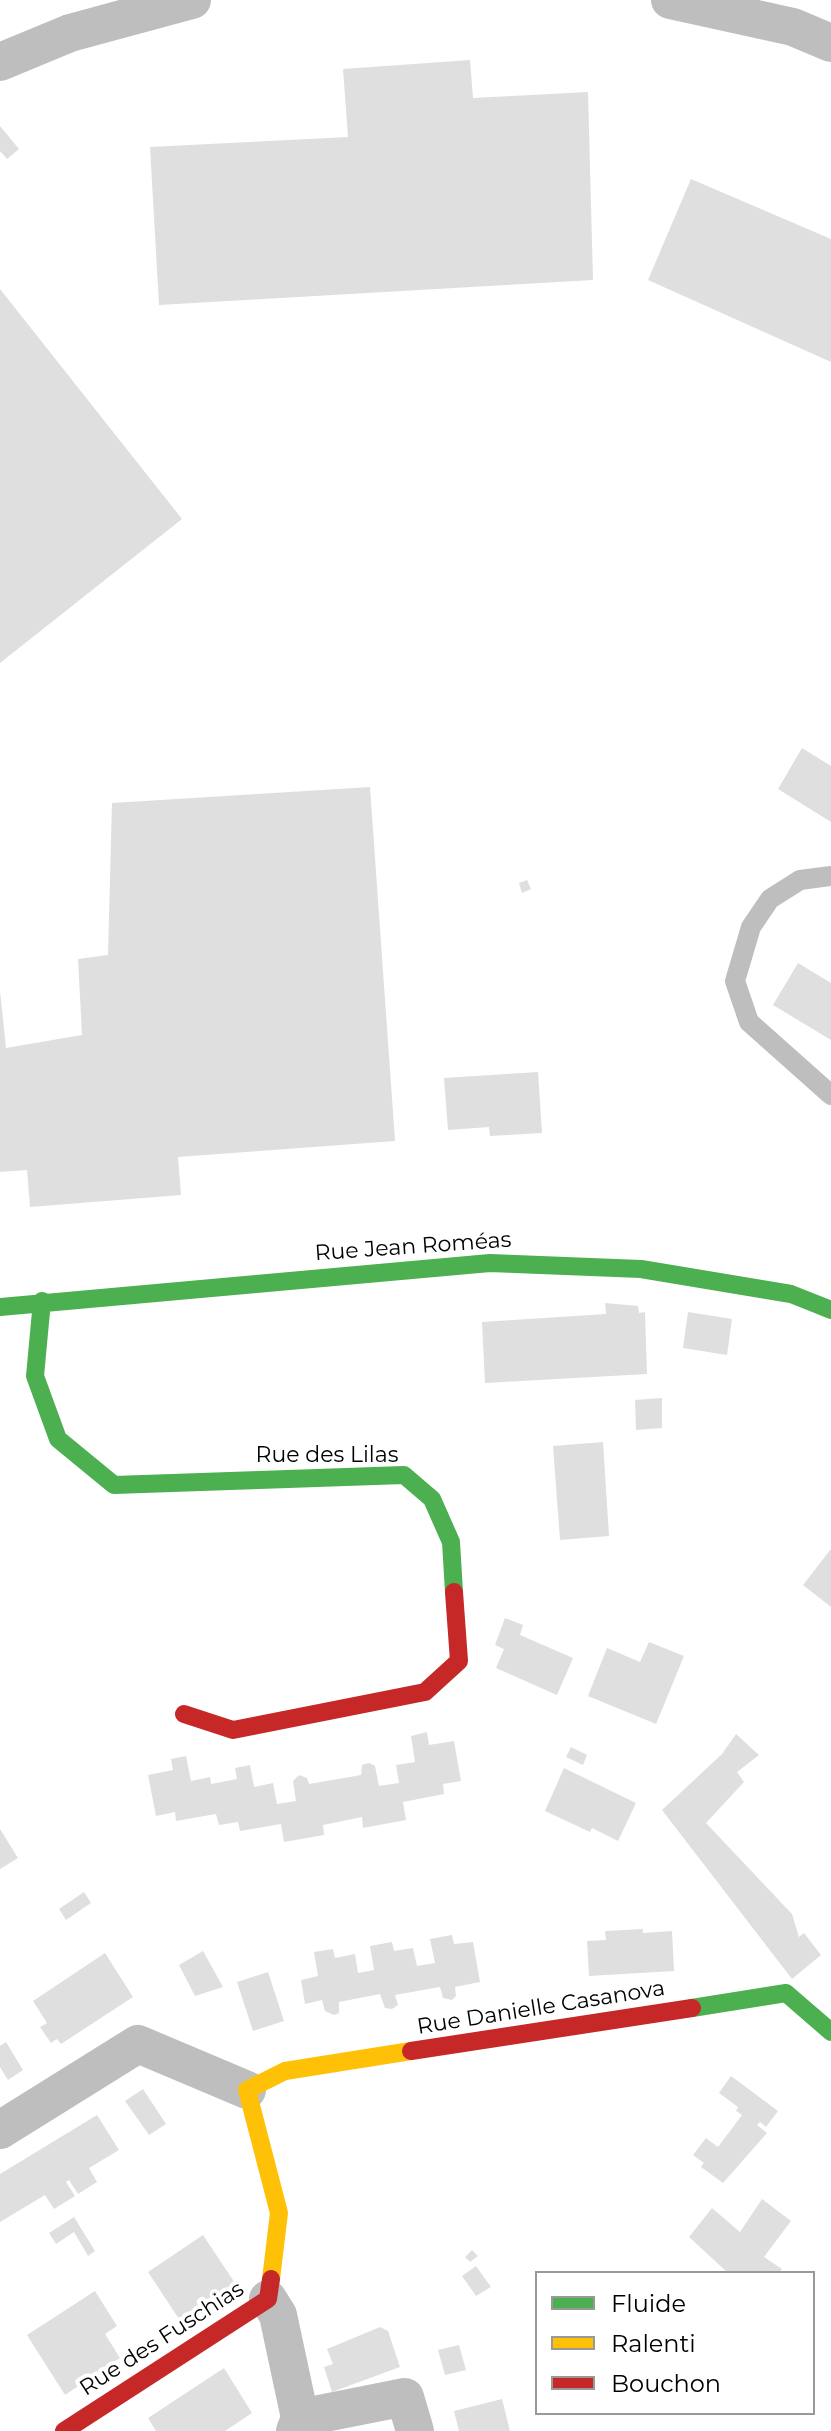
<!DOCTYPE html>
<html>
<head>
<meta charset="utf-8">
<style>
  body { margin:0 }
  #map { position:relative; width:831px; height:2431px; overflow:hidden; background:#fff; font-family:Montserrat,sans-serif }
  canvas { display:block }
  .legend { position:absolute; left:535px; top:2271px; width:280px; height:144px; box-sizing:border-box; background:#fff; border:2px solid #999; margin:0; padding:10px 14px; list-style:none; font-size:24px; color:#000 }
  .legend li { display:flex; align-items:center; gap:16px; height:40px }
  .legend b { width:40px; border:2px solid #999 }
</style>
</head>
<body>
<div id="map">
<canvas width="831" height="2431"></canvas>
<ul class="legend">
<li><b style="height:10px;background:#4caf50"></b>Fluide</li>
<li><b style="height:10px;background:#ffc107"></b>Ralenti</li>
<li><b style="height:10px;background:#c62828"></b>Bouchon</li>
</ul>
</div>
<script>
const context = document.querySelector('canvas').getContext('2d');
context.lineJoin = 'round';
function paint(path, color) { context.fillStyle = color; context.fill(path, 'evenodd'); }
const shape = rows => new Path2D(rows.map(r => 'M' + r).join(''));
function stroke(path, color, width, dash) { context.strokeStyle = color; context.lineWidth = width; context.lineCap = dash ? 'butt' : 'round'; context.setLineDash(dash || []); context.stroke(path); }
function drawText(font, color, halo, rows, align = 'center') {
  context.font = font + ' Montserrat,sans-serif'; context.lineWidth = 8; context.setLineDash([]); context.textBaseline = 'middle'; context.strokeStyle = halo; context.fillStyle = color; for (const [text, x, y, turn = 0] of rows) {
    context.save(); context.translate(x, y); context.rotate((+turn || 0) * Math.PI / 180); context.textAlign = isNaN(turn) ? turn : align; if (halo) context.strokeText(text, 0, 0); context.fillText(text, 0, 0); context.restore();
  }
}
const building = shape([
  [470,60,473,98,588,92,593,280,159,305,150,147,348,137,343,69],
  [0,126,19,149,7,159,0,151],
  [691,179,831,239,831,362,648,280],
  [0,289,182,519,0,663],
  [802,748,831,766,831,822,778,789],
  [370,787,395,1141,178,1157,181,1195,30,1207,27,1170,0,1172,0,991,6,1048,82,1035,78,959,108,955,112,803],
  [527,880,531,889,522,893,519,883],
  [798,963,831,983,831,1040,773,1005],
  [538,1072,542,1133,490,1136,489,1127,448,1130,444,1078],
  [605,1303,638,1306,639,1313,645,1312,647,1374,485,1383,482,1322,606,1314],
  [688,1312,732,1319,727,1355,683,1348],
  [662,1398,662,1428,636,1430,635,1400],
  [603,1442,609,1536,560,1540,553,1446],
  [831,1549,831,1607,803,1585],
  [505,1618,523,1625,520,1635,573,1658,557,1695,496,1668,504,1649,495,1645],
  [649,1642,684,1656,656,1724,588,1696,607,1648,640,1662],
  [427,1732,429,1745,454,1741,461,1781,443,1784,444,1794,403,1802,406,1820,363,1828,362,1817,323,1825,324,1835,284,1842,281,1824,240,1831,238,1822,219,1825,216,1814,176,1821,175,1812,156,1816,148,1775,173,1770,171,1759,186,1756,191,1781,210,1777,211,1784,237,1779,235,1768,250,1765,254,1787,273,1783,277,1804,296,1801,293,1781,299,1775,307,1778,309,1784,361,1775,362,1765,369,1763,375,1766,379,1786,399,1783,396,1765,415,1762,411,1736],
  [736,1734,759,1755,737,1772,744,1782,706,1823,792,1914,799,1937,804,1933,821,1955,792,1979,662,1810,722,1754],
  [571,1747,587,1755,583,1765,566,1757],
  [564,1768,636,1803,618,1841,592,1828,590,1832,545,1811],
  [0,1829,18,1858,0,1869],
  [84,1892,91,1903,66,1920,59,1909],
  [643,1929,643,1933,672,1931,674,1971,589,1976,587,1941,606,1940,605,1931],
  [452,1935,454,1944,473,1942,480,1982,455,1987,456,1996,452,2000,443,1998,440,1987,395,1995,398,2005,392,2009,385,2008,380,1994,339,2002,339,2013,334,2015,325,2011,322,2000,305,2004,301,1980,318,1976,314,1952,333,1949,335,1958,355,1954,358,1973,374,1970,370,1946,392,1942,394,1951,413,1948,417,1966,435,1963,430,1939],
  [203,1951,223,1987,195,1996,179,1965],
  [105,1953,133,1997,61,2044,57,2039,51,2043,40,2027,47,2023,33,2001],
  [268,1972,284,2021,253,2031,237,1982],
  [6,2042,23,2070,8,2080,0,2067,0,2046],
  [731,2076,778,2111,766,2127,760,2122,757,2125,767,2133,723,2183,701,2167,704,2163,693,2155,706,2138,718,2147,742,2115,736,2111,738,2107,719,2093],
  [143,2089,166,2124,149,2135,125,2101],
  [97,2115,119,2150,89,2168,97,2182,78,2194,69,2180,66,2182,75,2196,54,2209,45,2195,0,2222,0,2174],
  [762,2199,791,2221,764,2257,782,2269,779,2273,728,2273,689,2237,712,2208,740,2232],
  [74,2217,95,2251,88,2256,74,2232,56,2244,49,2233],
  [203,2235,235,2283,179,2319,148,2272],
  [472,2250,478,2256,470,2262,465,2257],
  [476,2266,491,2287,476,2296,462,2276],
  [95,2291,117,2326,105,2334,120,2358,65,2395,27,2335],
  [380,2327,388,2331,400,2367,332,2392,324,2367,333,2364,327,2349],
  [459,2345,466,2370,445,2375,438,2350],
  [224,2368,252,2413,225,2431,156,2431,148,2418],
  [502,2399,510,2431,459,2431,454,2411]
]);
const lane = shape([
  [831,876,800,880,770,899,751,927,735,981,749,1022,831,1095]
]);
const street = shape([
  [670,0,793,27,831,43],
  [0,62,70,33,192,0],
  [0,2130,138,2044,247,2090],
  [268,2299,278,2315,300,2418,295,2431],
  [300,2418,405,2397,415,2431]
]);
const fast = shape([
  [42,1301,35,1376,58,1439,114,1485,404,1475,432,1499,451,1542,454,1592],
  [0,1307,490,1263,641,1269,791,1294,831,1310],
  [692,2008,786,1993,831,2032]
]);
const slow = shape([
  [271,2279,279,2213,247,2090,285,2071,411,2051]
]);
const jam = shape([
  [184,1714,233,1730,425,1692,459,1661,454,1592],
  [411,2051,692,2008],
  [64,2431,268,2299,271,2279]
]);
const streetNames = [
  ["Rue Jean Roméas",413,1247,-4],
  ["Rue des Lilas",327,1456],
  ["Rue Danielle Casanova",541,2008,-9],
  ["Rue des Fuschias",162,2339,-33]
];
paint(building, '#dfdfdf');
stroke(lane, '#bebebe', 20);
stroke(street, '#bebebe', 38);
stroke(fast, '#4caf50', 18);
stroke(slow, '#ffc107', 18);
stroke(jam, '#c62828', 18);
drawText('22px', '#000', '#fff', streetNames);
</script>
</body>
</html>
